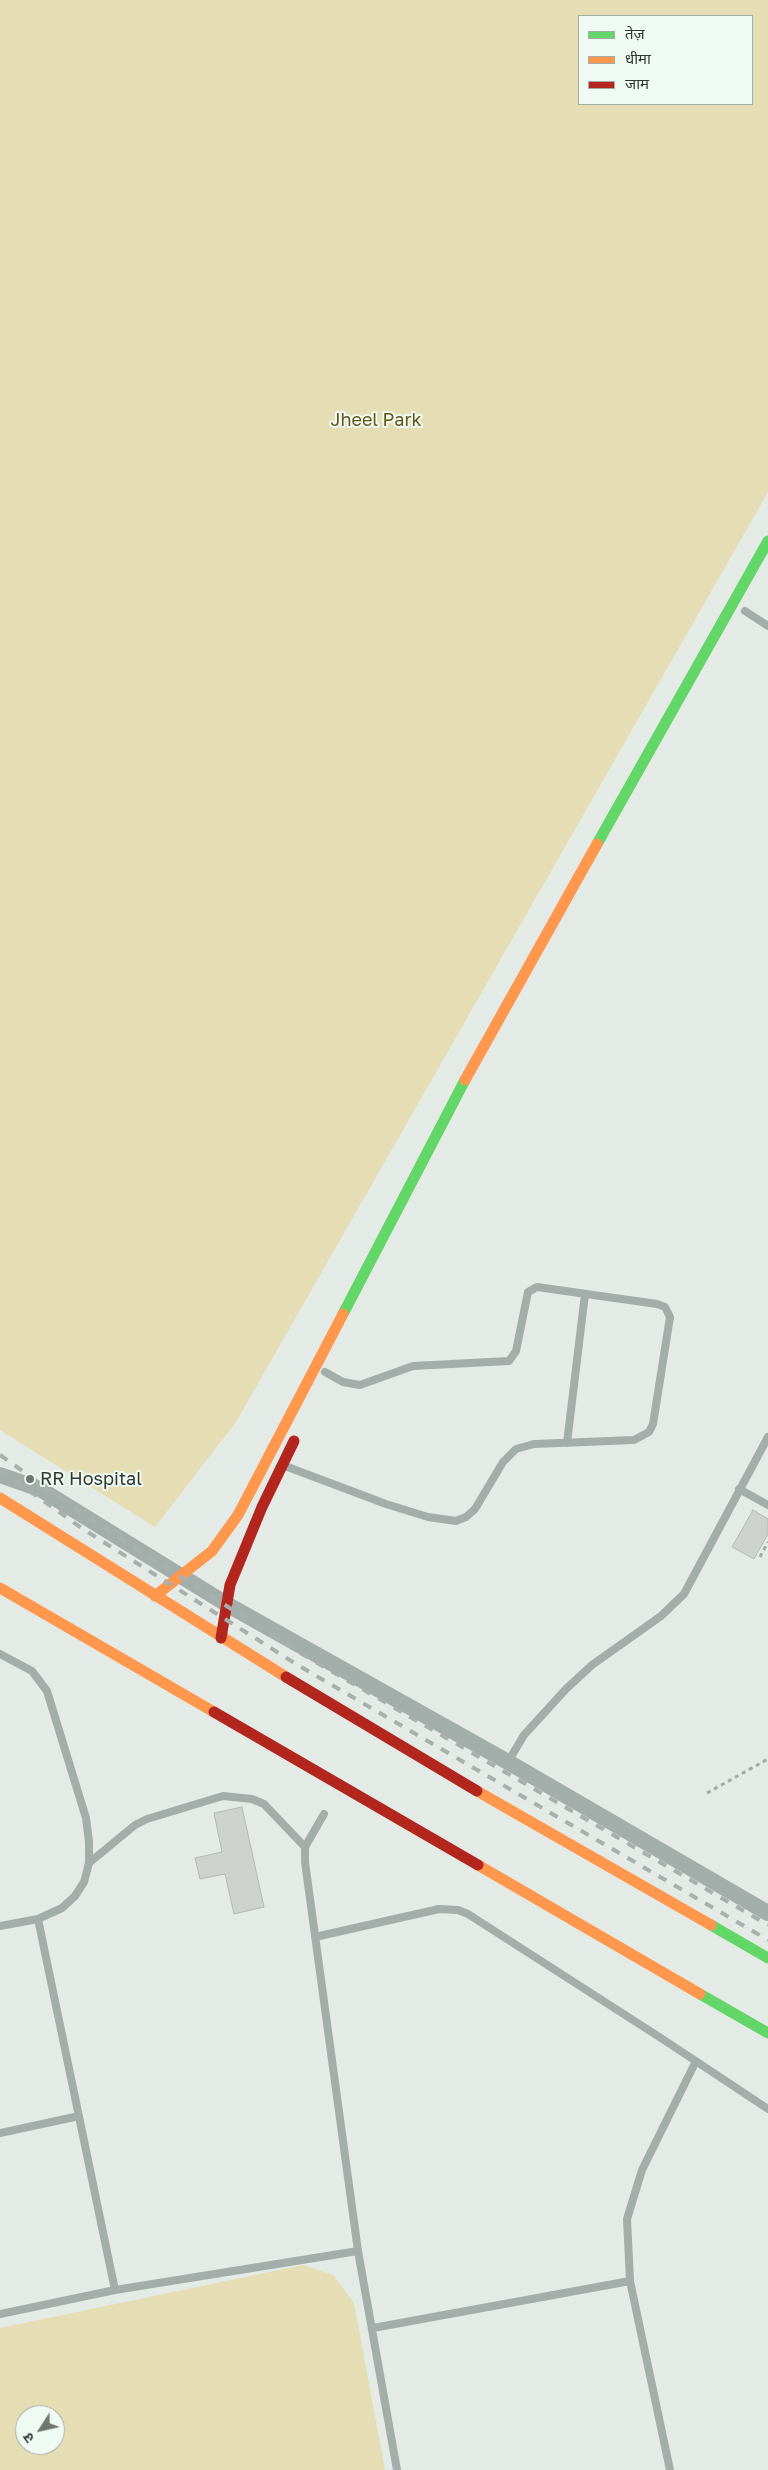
<!DOCTYPE html>
<html>
<head>
<meta charset="utf-8">
<style>
  body { margin:0 }
  #map { position:relative; width:768px; height:2470px; overflow:hidden; background:#e4eae6; font-family:"Golos Text","Noto Sans Devanagari",sans-serif }
  canvas { display:block }
  .legend { position:absolute; left:578px; top:15px; width:175px; height:90px; box-sizing:border-box; background:#effaf2; border:1px solid #a3aca6; margin:0; padding:6px 9px; list-style:none; font-size:15px; color:#323633 }
  .legend li { display:flex; align-items:center; gap:10px; height:25px }
  .legend b { width:25px; border:1px solid #a3aca6 }
  .north { position:absolute; left:15px; top:2405px; width:50px; height:50px; box-sizing:border-box; background:#effaf2; border:1px solid #a3aca6; border-radius:50%; rotate:235deg; font-size:14px; font-weight:700; line-height:20px; text-align:center; color:#323633 }
  .north::after { content:''; display:block; margin:auto; width:18px; height:22px; background:#707572; clip-path:polygon(50% 0,100% 100%,50% 72%,0 100%) }
</style>
</head>
<body>
<div id="map">
<canvas width="768" height="2470"></canvas>
<ul class="legend">
<li><b style="height:6px;background:#63d668"></b>तेज़</li>
<li><b style="height:6px;background:#ff974d"></b>धीमा</li>
<li><b style="height:6px;background:#b3261e"></b>जाम</li>
</ul>
<div class="north">उ</div>
</div>
<script>
const context = document.querySelector('canvas').getContext('2d');
context.lineJoin = 'round';
function paint(path, color) { context.fillStyle = color; context.fill(path, 'evenodd'); }
const shape = rows => new Path2D(rows.map(r => 'M' + r).join(''));
function stroke(path, color, width, dash) { context.strokeStyle = color; context.lineWidth = width; context.lineCap = dash ? 'butt' : 'round'; context.setLineDash(dash || []); context.stroke(path); }
function drawText(font, color, halo, rows, align = 'center') {
  context.font = font + ' "Golos Text",sans-serif'; context.lineWidth = 4; context.setLineDash([]); context.textBaseline = 'middle'; context.strokeStyle = halo; context.fillStyle = color; for (const [text, x, y, turn = 0] of rows) {
    context.save(); context.translate(x, y); context.rotate((+turn || 0) * Math.PI / 180); context.textAlign = isNaN(turn) ? turn : align; if (halo) context.strokeText(text, 0, 0); context.fillText(text, 0, 0); context.restore();
  }
}
const green = shape([
  [0,0,768,0,768,492,236,1422,155,1527,0,1430],
  [579,16,752,16,752,104,579,104],
  [303,2265,333,2275,354,2303,385,2470,0,2470,0,2328],
  [25,2415,55,2415,55,2445,25,2445]
]);
const building = shape([
  [753,1510,768,1519,768,1534,754,1559,732,1547,753,1510],
  [242,1807,264,1907,234,1914,225,1874,200,1879,195,1858,222,1852,214,1813,242,1807]
]);
const path = shape([
  [760,1557,768,1542],
  [707,1793,768,1759]
]);
const lane = shape([
  [745,611,768,626],
  [567,1443,585,1294],
  [285,1466,386,1504,428,1517,456,1521,466,1517,475,1509,503,1462,516,1449,534,1444,634,1440,649,1432,653,1424,670,1317,665,1307,657,1304,537,1287,528,1292,516,1351,509,1361,413,1366,360,1385,343,1382,325,1372],
  [739,1489,768,1505],
  [0,1654,32,1671,47,1691,86,1818,89,1842,89,1863,84,1882,75,1896,62,1908,38,1919,0,1926],
  [508,1762,524,1735,566,1689,592,1665,661,1616,684,1594,768,1437],
  [324,1814,305,1847,305,1862,358,2251],
  [89,1863,135,1825,147,1819,223,1796,252,1799,264,1804,305,1847],
  [38,1919,115,2290],
  [315,1937,439,1909,458,1910,468,1914,664,2040,768,2109],
  [0,2133,79,2116],
  [0,2314,115,2290,358,2251,397,2470],
  [373,2328,630,2281],
  [670,2470,630,2281,627,2219,642,2170,696,2061]
]);
const street = shape([
  [0,1475,40,1489,228,1605,508,1762,768,1913]
]);
const fast = shape([
  [597,844,768,541],
  [343,1314,465,1080],
  [711,1925,768,1958],
  [700,1994,768,2033]
]);
const slow = shape([
  [465,1080,597,844],
  [0,1498,286,1677],
  [0,1588,214,1712],
  [155,1596,212,1551,238,1515,343,1314],
  [477,1791,711,1925],
  [478,1865,700,1994]
]);
const jam = shape([
  [221,1638,230,1585,262,1507,294,1441],
  [286,1677,477,1791],
  [214,1712,478,1865]
]);
const rail = shape([
  [0,1455,90,1519,302,1654,768,1925],
  [0,1470,83,1529,296,1664,768,1940]
]);
const markers = [
  [30,1479,5,"#707572"]
];
const parkNames = [
  ["Jheel Park",376,420]
];
const poiNames = [
  ["RR Hospital",40,1479]
];
paint(green, '#e5ddb4');
paint(building, '#ced2ce');
stroke(building, '#b5b9b5', 1);
stroke(path, '#a1aaa8', 3, [4, 4]);
stroke(lane, '#a3aeab', 8);
stroke(street, '#a3aeab', 16);
stroke(fast, '#63d668', 11);
stroke(slow, '#ff974d', 11);
stroke(jam, '#b3261e', 11);
stroke(rail, '#a8b0af', 4, [9, 9]);
for (const [x, y, r, color] of markers) { const dot = new Path2D(); dot.arc(x, y, r, 0, 2 * Math.PI); context.fillStyle = color; context.fill(dot); stroke(dot, '#effaf2', 2); }
drawText('18px', '#635516', '#effaf2', parkNames);
drawText('18px', '#323633', '#effaf2', poiNames, 'left');
</script>
</body>
</html>
